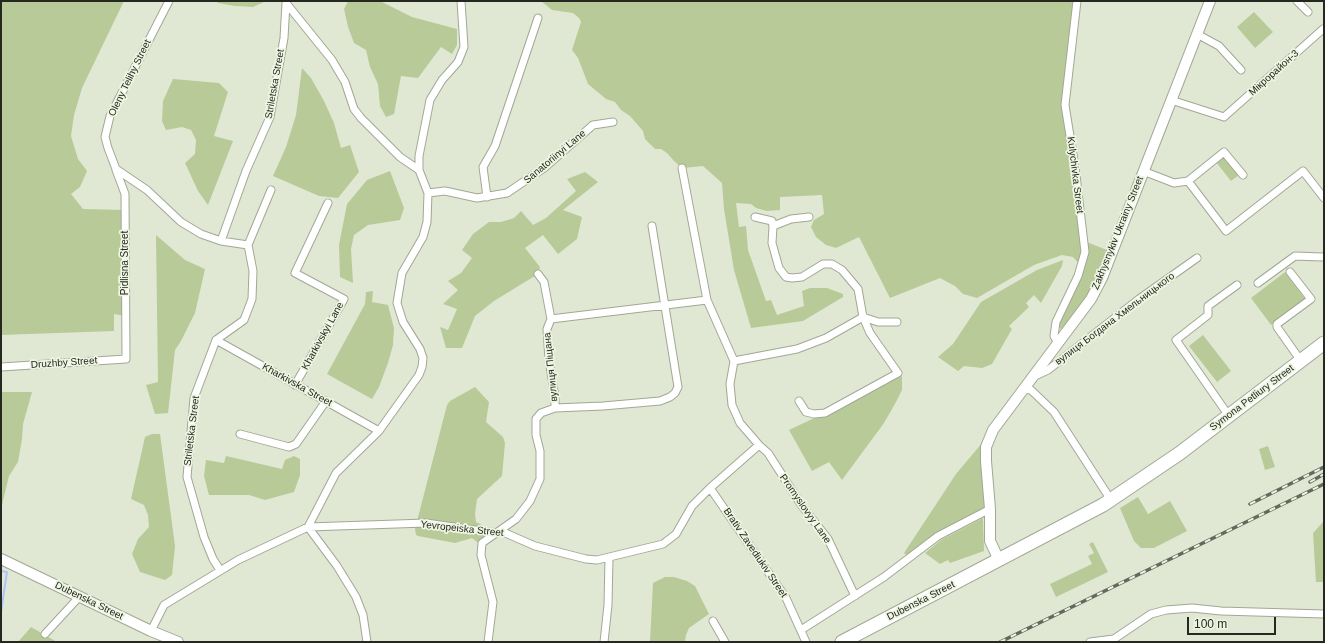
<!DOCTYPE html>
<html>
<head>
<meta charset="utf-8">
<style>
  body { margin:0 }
  #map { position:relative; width:1325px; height:643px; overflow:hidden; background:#e0e8d4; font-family:Arial,sans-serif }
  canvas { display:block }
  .frame { position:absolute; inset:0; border:2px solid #252821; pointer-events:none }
  .scale { position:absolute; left:1187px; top:617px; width:89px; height:18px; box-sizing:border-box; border:2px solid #252821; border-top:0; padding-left:5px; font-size:12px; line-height:14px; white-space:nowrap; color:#252821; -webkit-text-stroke:3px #eef5e1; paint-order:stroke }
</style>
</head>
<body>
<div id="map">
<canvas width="1325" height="643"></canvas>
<div class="frame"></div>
<div class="scale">100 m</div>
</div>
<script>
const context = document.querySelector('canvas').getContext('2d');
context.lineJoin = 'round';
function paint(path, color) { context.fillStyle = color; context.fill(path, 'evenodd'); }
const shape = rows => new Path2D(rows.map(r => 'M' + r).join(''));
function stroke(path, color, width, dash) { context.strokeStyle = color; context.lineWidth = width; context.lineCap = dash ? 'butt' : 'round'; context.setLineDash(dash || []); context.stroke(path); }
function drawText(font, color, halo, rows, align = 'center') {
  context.font = font + ' Arial,sans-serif'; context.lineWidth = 3.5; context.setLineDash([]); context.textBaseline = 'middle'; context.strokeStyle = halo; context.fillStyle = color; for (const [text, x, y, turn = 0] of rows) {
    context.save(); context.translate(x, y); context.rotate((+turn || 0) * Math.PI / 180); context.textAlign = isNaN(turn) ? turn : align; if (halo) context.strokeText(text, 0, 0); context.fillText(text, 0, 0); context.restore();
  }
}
const green = shape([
  [1,1,124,1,82,88,74,115,71,136,78,159,87,171,80,187,71,194,83,209,123,210,125,316,114,314,114,331,1,335],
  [216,1,266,1,253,7,235,6,218,3],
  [348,1,380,1,412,17,457,29,457,45,452,54,441,47,418,78,401,76,394,114,386,117,380,106,378,84,370,67,366,50,354,43,348,27,344,9],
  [541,1,1077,1,1065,105,1084,241,1112,252,1102,278,1066,332,1058,327,1056,322,1081,266,1073,257,1062,255,1034,265,977,298,963,294,955,286,940,278,890,298,859,237,836,248,826,245,816,237,811,227,814,220,824,214,822,195,780,197,780,210,767,211,756,208,751,204,736,203,739,227,746,226,748,250,766,301,771,300,777,315,804,306,802,291,810,288,827,288,843,294,843,297,803,321,751,328,734,270,724,209,722,183,703,166,682,168,674,161,667,153,661,149,655,149,645,139,643,131,630,116,621,110,615,102,606,99,588,84,578,58,572,50,581,22,579,18,573,13,552,10],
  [1254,12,1273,32,1255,48,1237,27],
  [302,68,311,78,324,101,334,123,341,148,350,145,359,172,338,198,319,196,273,176,286,147,296,115],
  [173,79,219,83,228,92,214,136,233,141,208,205,198,191,185,163,195,154,196,140,191,130,182,127,166,130,162,121,163,101],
  [1224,156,1239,175,1231,181,1216,162],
  [390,171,404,208,400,220,368,225,354,235,351,249,353,283,340,277,339,245,347,204,367,180],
  [585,172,598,182,563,210,582,217,577,239,558,254,543,235,525,248,540,267,538,274,494,301,475,316,462,348,446,348,440,327,448,330,457,309,443,304,458,290,448,281,461,273,472,258,462,250,473,234,489,222,501,222,514,218,521,211,533,225,546,218,576,191,567,179],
  [156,235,185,260,205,269,195,313,181,341,175,350,168,413,155,414,146,385,158,382],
  [1063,260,1062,266,1041,303,1034,295,1026,303,1029,307,1009,326,1012,329,992,364,982,368,964,366,958,371,938,357,953,344,981,302,1037,270],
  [1285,272,1305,299,1271,325,1251,298],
  [373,291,372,302,388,305,394,328,393,345,388,363,379,387,372,399,327,374,365,304,366,292],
  [1203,335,1231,371,1217,382,1189,346],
  [898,373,902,377,902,390,896,402,884,423,842,480,829,462,812,471,789,430,825,413],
  [475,387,489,402,486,422,503,437,505,443,502,476,477,499,475,514,476,522,496,532,480,544,472,538,455,543,418,536,416,535,415,529,447,405,450,401],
  [1,392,32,392,23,424,22,439,18,462,9,476,1,509],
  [993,430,986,447,990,509,938,536,910,558,904,553,956,474],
  [152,434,160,434,175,546,172,575,165,580,140,572,132,554,138,539,149,527,148,515,144,505,131,499,145,437],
  [1268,446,1275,467,1265,470,1259,449],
  [226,456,282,469,285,460,294,456,300,459,300,475,294,492,265,500,249,495,209,495,204,476,206,460,224,463],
  [1138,497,1148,514,1170,501,1187,531,1154,548,1141,548,1134,541,1120,508],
  [983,518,984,551,950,563,948,560,940,564,925,553,941,540],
  [1324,521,1324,582,1316,582,1313,533],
  [1093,542,1108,572,1056,597,1050,584,1092,564,1088,556,1094,553,1089,544],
  [665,577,674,577,687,581,695,586,709,614,689,628,686,635,685,642,650,642,653,583],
  [31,627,57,642,18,642]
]);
const stream = shape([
  [1,571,7,572,1,612]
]);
const street = shape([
  [169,1,110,116,105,137,108,148,116,169,147,190,181,222,201,234,221,241,248,245],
  [1297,1,1308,12],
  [1197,34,1219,46,1241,70],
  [1171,100,1224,117,1323,29],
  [682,168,707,300,734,361,730,384,732,405,740,423,759,445,768,453,802,506,828,539,855,596],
  [1143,171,1174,183,1188,181,1226,231,1303,171,1324,198],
  [1188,181,1224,152,1243,175],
  [428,193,445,191,477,198,507,193,544,168,593,125,613,122],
  [487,197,483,167,495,146,538,18],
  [755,217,772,221,773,226],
  [221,241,246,171,270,117,284,38,286,3,332,60,345,82,354,109,361,118,400,157,419,170],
  [1290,272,1311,299,1277,324,1277,327,1301,361],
  [1258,283,1295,256,1322,257],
  [863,317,878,322,897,322],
  [551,319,707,300],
  [216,340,379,431],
  [1058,343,1054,336,1056,322,1078,276,1085,252,1075,167,1065,105,1077,1],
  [734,361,797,349,826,338,863,317],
  [1,367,126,359,125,194,116,170],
  [1033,377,1048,370,1139,299,1197,258],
  [295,385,344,299,295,273,328,203],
  [1023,389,1031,390,1054,412,1111,500],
  [799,401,806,412,814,414,825,413,898,373,870,333,863,317,858,289,842,270,832,264,823,264,802,277,792,278,786,277,779,268,772,243,773,226,791,219,809,217],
  [555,408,603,406,660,401,670,397,675,393,678,387,652,226],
  [1229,416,1176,340,1208,315,1208,306,1237,285],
  [240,434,289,447,296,444,326,401],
  [710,488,786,598,806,642],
  [220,570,213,559,204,537,187,477,194,398,216,340,244,320,252,299,253,271,248,245,271,190],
  [713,621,725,642],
  [801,630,884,577,938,536,990,509],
  [151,631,164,605,238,560,308,527,426,523,495,533,503,532,535,546,586,559,597,560,663,544,676,534,692,506,710,488,759,445],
  [45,634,80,596],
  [367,642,363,615,356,597,337,566,308,527,336,473,379,431,419,375,422,367,423,358,420,349,403,322,397,303,402,273,423,237,427,222,428,193,419,170,419,156,430,100,442,80,458,62,464,47,461,1],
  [488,642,493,602,481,555,482,543,516,519,530,501,540,479,540,451,536,435,536,419,541,413,555,408,555,397,549,360,547,329,551,319,544,282,538,274],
  [604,642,608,605,609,558],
  [1090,642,1114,639,1151,614,1166,610,1192,608,1221,611,1324,614]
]);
const secondary = shape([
  [1,559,151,631,178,642],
  [999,560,990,541,990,509,986,461,986,447,993,430,1091,299,1102,278,1210,1]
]);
const highway = shape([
  [842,642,1103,505,1180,453,1324,343]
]);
const rail = shape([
  [1310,482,1324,474],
  [1250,504,1324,467],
  [1000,642,1324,484]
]);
const streetNames = [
  ["Мікрорайон-3",1274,73,-42],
  ["Oleny Telihy Street",130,78,-64],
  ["Striletska Street",275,84,-80],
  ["Sanatoriinyi Lane",555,157,-40],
  ["Kulychivka Street",1075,175,83],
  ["Zakhysnykiv Ukrainy Street",1118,233,-68],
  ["Pidlisna Street",125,263,-90],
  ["вулиця Богдана Хмельницького",1115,319,-37],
  ["Kharkivskyi Lane",323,336,-61],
  ["Druzhby Street",64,363,-4],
  ["вулиця Піщана",551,367,-96],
  ["Kharkivska Street",297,385,29],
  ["Symona Petliury Street",1252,398,-37],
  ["Striletska Street",192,431,-83],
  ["Promyslovyy Lane",805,509,55],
  ["Yevropeiska Street",462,529,6],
  ["Brativ Zavediukiv Street",755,553,56],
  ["Dubenska Street",89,601,26],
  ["Dubenska Street",921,601,-27]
];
paint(green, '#b8ca98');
stroke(stream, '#abc4fe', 2);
stroke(street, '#a1a895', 9);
stroke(secondary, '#a1a895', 12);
stroke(highway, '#a1a895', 15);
stroke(street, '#fff', 7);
stroke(secondary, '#fff', 10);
stroke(highway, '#fff', 13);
stroke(rail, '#64685d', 3.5);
stroke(rail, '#eef5e1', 2, [6]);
drawText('10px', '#252821', '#eef5e1', streetNames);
</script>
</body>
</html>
